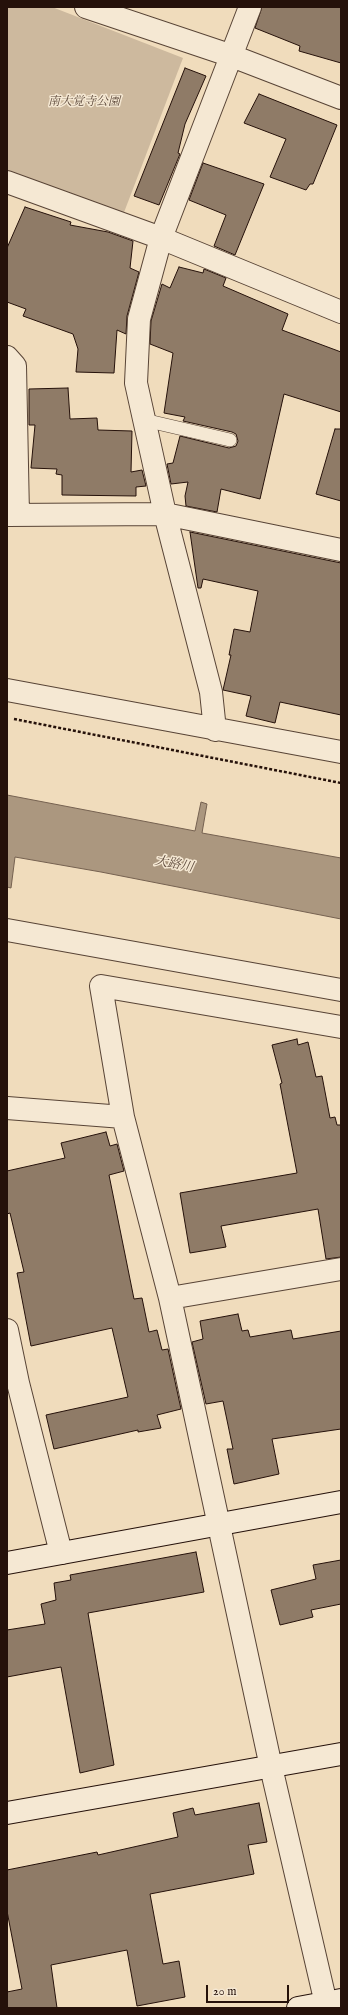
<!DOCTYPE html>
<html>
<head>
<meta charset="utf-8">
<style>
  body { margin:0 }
  #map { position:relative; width:348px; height:2015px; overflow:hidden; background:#f0dcbc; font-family:"IM FELL English",serif }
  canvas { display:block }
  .frame { position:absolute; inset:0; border:8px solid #25110a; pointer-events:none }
  .scale { position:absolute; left:206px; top:1985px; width:83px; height:18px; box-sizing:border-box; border:2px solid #25110a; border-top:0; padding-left:5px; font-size:12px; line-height:14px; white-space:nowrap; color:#25110a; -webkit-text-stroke:3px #f5e8d3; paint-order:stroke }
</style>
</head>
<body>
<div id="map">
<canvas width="348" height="2015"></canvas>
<div class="frame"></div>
<div class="scale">20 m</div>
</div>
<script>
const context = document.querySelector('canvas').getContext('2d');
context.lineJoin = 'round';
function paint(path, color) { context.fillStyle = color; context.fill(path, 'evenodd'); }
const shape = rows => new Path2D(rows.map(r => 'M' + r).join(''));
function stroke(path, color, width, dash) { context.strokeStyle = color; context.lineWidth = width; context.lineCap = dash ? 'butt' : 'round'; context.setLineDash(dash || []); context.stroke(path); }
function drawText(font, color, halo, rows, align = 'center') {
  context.font = font + ' "IM FELL English","Noto Serif JP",serif'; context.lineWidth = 3; context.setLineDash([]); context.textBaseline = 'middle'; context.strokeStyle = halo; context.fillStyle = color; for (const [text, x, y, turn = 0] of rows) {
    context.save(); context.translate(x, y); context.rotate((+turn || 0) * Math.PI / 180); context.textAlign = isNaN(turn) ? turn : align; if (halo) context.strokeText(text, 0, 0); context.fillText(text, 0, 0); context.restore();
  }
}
const green = shape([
  [7,7,52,7,183,58,123,215,7,171]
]);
const water = shape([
  [7,795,195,831,201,802,207,804,202,833,341,858,341,919,101,872,15,857,11,888,7,887,7,795]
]);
const building = shape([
  [262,7,341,7,341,63,299,51,300,46,255,28,262,7],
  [185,68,206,76,185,124,178,153,180,154,159,205,134,196,185,68],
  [259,94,337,125,313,184,310,184,306,190,270,177,286,139,244,123,259,94],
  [203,163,264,184,235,255,214,246,226,215,189,200,203,163],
  [25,207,71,222,70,225,108,232,133,241,130,268,139,272,127,316,126,334,117,330,114,373,76,372,78,349,73,334,23,316,26,309,7,302,7,248,25,207],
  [179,267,203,273,204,269,226,278,223,286,288,314,282,330,341,352,341,412,284,394,260,499,221,489,217,512,186,506,185,496,188,482,171,484,167,464,173,463,180,436,229,448,236,446,238,441,236,434,232,432,183,421,185,417,164,413,173,353,150,344,151,321,162,284,170,288,179,267],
  [68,388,70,419,97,418,98,430,132,431,131,472,142,470,146,486,136,487,136,496,62,495,62,475,56,474,57,469,31,468,35,425,29,425,29,389,68,388],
  [335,429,341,429,341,501,316,494,335,429],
  [190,532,341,563,341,715,280,702,275,723,246,716,251,696,223,690,231,655,229,655,234,629,250,632,258,591,203,579,201,588,198,588,190,532],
  [297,1039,298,1045,308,1042,316,1077,322,1076,330,1118,335,1117,337,1125,341,1125,341,1257,326,1259,318,1209,221,1226,226,1247,190,1253,180,1193,297,1173,280,1084,282,1083,272,1045,297,1039],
  [106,1132,110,1146,117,1144,124,1171,109,1175,134,1299,142,1298,149,1332,157,1330,162,1350,168,1349,181,1409,157,1415,161,1428,138,1432,138,1430,54,1449,46,1415,128,1397,112,1328,31,1346,17,1273,24,1272,10,1213,7,1214,7,1171,65,1158,61,1143,106,1132],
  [238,1314,242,1331,248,1330,250,1337,291,1330,293,1339,341,1331,341,1429,272,1439,279,1474,234,1484,227,1449,233,1449,223,1401,206,1404,192,1342,203,1339,200,1321,238,1314],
  [196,1552,204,1592,88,1613,114,1765,80,1773,61,1667,7,1677,7,1630,45,1624,41,1604,56,1600,54,1583,71,1580,70,1575,196,1552],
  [341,1560,341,1604,311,1610,313,1617,280,1625,271,1590,316,1579,313,1565,341,1560],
  [259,1803,267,1842,248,1845,254,1874,150,1894,163,1964,179,1961,185,1997,137,2006,127,1950,51,1965,57,2008,7,2008,7,1992,22,1989,7,1911,7,1870,97,1852,98,1855,178,1837,173,1813,193,1808,195,1815,259,1803]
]);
const path = shape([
  [14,719,341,783]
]);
const lane = shape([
  [144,420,230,440]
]);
const street = shape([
  [86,7,232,56,341,98],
  [7,182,161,238,341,312],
  [7,357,15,366,18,515],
  [7,515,165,514,341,550],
  [7,690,341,752],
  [215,730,211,692,165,514,136,383,139,319,161,238,250,7],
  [7,930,341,990],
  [7,1108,123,1117],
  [170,1298,341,1269],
  [7,1330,18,1383,61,1553],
  [327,2008,271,1767,170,1298,123,1117,101,986,341,1027]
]);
const secondary = shape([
  [7,1563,341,1502],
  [7,1813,341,1754],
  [298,2008,341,2000]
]);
const parkNames = [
  ["南大覚寺公園",84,103]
];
const waterNames = [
  ["大路川",174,865,11]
];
paint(green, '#cdb99e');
paint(water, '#ab977f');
stroke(water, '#756150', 1);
paint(building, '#8f7b67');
stroke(building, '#25110a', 1);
stroke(lane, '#584436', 14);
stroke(street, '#584436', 24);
stroke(secondary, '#25110a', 24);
stroke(path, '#25110a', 2.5, [3, 2]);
stroke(lane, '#f5e8d3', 13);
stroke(street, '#f5e8d3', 22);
stroke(secondary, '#f5e8d3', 22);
drawText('italic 12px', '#604c3e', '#f5e8d3', parkNames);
drawText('italic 13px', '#614d3f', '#f5e8d3', waterNames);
</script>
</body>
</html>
